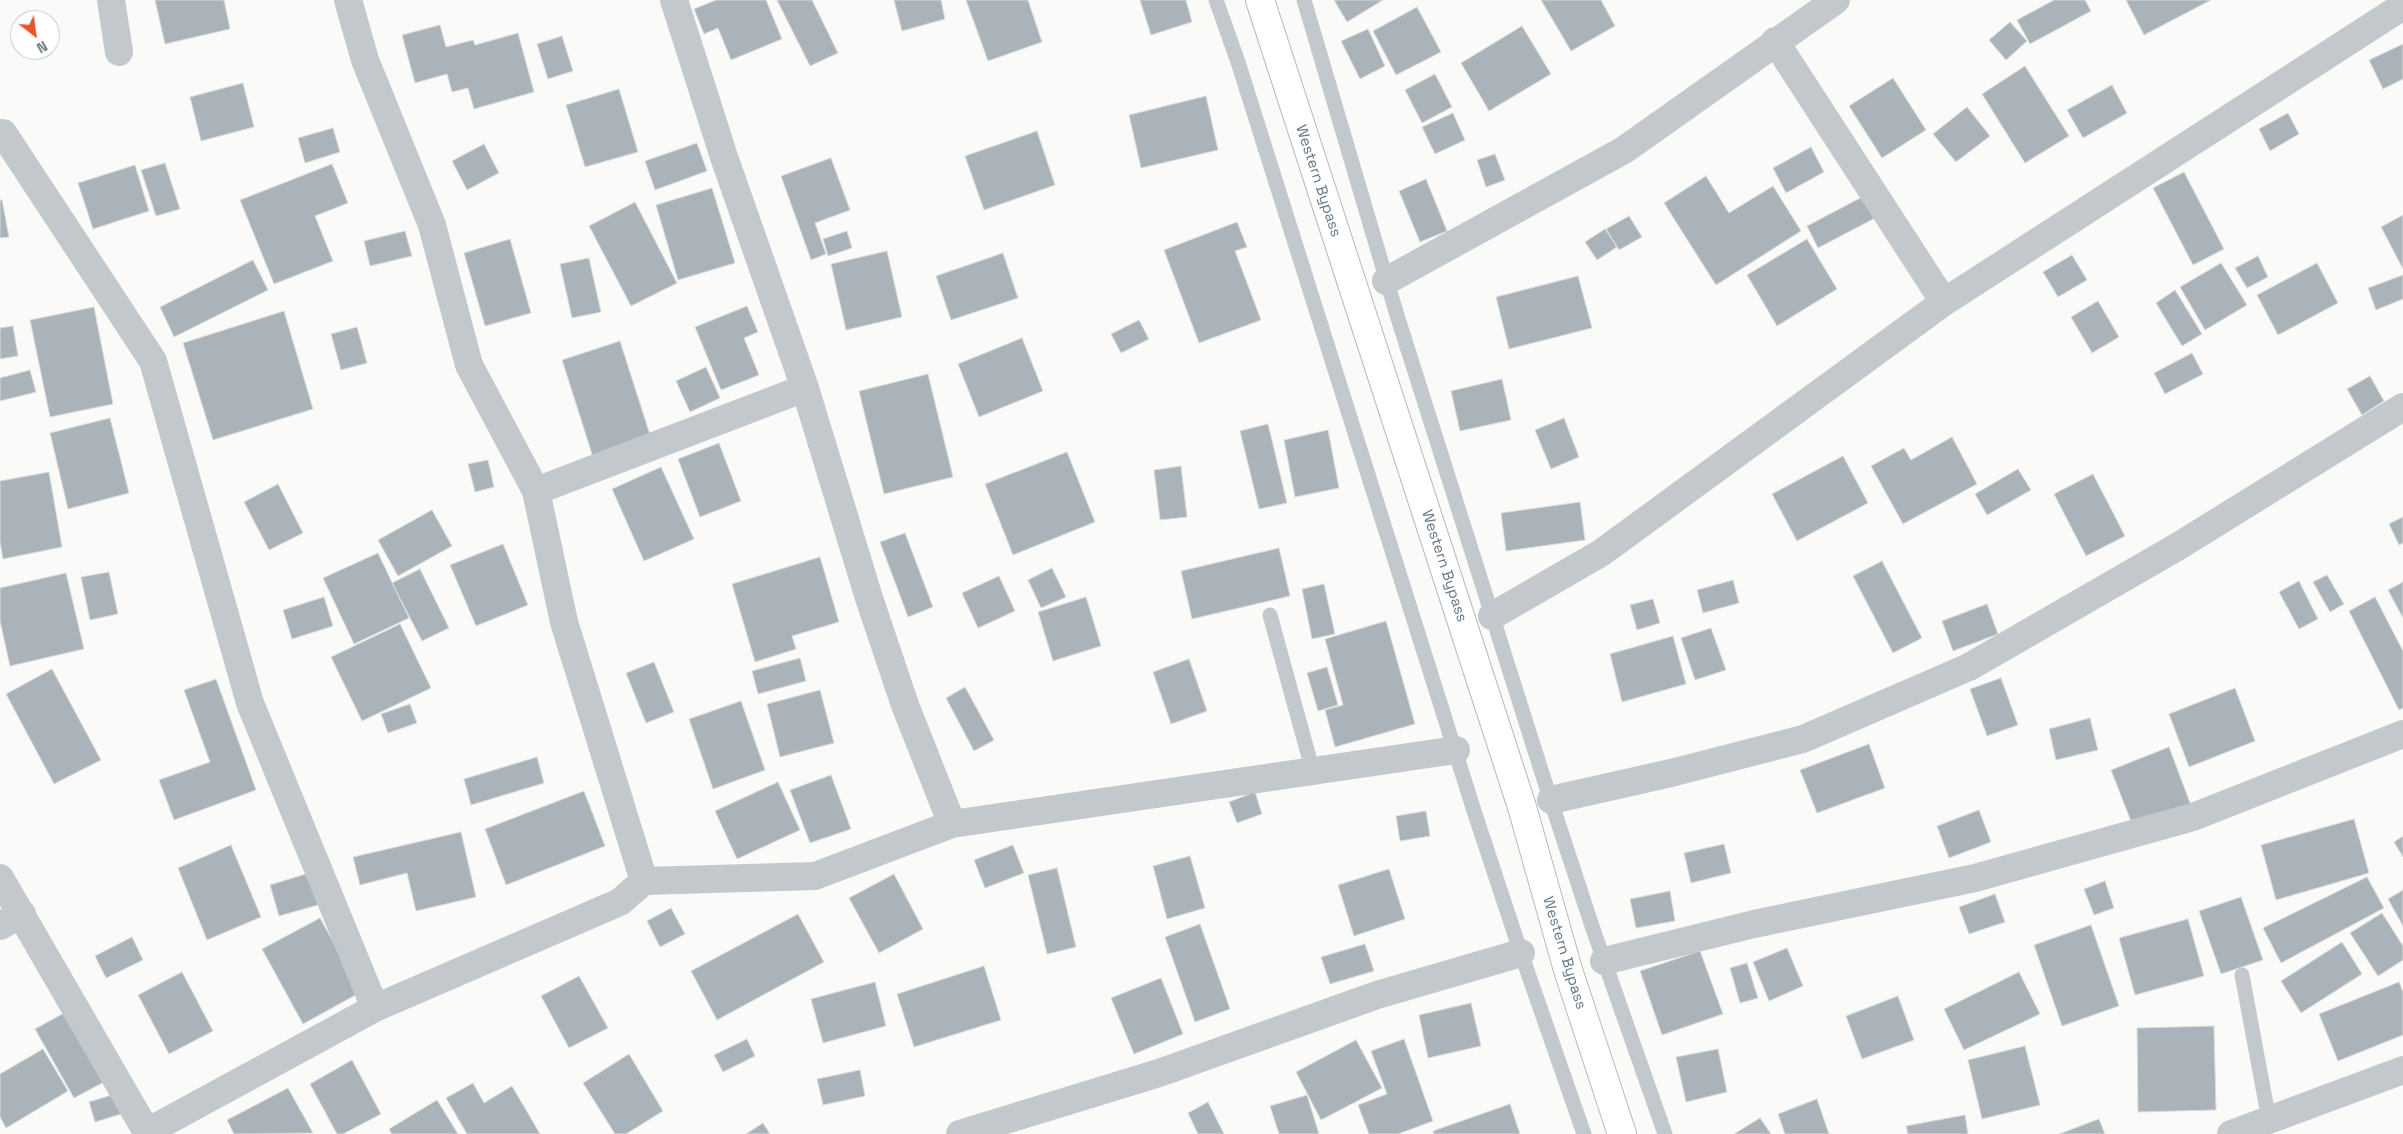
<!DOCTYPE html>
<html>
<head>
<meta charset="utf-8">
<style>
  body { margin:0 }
  #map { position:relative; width:2403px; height:1134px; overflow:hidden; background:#fafaf8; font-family:"Space Grotesk",sans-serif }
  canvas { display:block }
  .north { position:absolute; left:10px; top:10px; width:50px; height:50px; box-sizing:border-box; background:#fff; border:1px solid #c1c8cd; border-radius:50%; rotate:150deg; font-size:14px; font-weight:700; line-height:20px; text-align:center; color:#657683 }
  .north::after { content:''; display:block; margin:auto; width:18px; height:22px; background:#e4572e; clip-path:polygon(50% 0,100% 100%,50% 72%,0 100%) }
</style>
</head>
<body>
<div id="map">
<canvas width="2403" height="1134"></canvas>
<div class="north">N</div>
</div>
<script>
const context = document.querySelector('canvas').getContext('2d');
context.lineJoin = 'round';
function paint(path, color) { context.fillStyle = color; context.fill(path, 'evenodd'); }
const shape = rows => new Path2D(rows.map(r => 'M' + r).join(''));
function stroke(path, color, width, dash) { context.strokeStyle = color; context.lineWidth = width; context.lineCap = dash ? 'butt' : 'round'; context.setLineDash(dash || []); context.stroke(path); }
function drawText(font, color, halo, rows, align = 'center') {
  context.font = font + ' "Space Grotesk",sans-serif'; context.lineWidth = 5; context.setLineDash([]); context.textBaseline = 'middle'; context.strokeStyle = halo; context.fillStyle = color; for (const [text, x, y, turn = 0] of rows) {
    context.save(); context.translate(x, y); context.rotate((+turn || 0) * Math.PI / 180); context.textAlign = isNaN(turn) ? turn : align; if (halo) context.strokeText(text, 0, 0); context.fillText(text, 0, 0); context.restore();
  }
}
const building = shape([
  [155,0,224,0,230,29,165,44,155,0],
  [716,0,766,0,782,39,731,60,718,28,704,34,694,9,716,0],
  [777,0,812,0,838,53,810,66,777,0],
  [894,0,941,0,945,19,902,31,894,0],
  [966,0,1028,0,1042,42,988,61,966,0],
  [1140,0,1186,0,1192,22,1151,35,1140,0],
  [1334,0,1383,0,1347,22,1334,0],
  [1541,0,1601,0,1615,26,1571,51,1541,0],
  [2054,0,2085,0,2091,11,2030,44,2017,20,2054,0],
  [2126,0,2211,0,2144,35,2126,0],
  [1417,7,1441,52,1396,75,1373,31,1417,7],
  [2010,22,2027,41,2006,60,1989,40,2010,22],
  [440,25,446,47,473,40,475,45,518,33,534,92,474,109,468,88,452,92,447,74,415,83,402,35,440,25],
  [1522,26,1551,74,1489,111,1461,63,1522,26],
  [1368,29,1385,66,1360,79,1341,41,1368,29],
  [562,36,573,71,548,79,537,44,562,36],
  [2403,44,2403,79,2383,89,2369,60,2403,44],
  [2025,66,2069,136,2025,163,1982,94,2025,66],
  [1435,74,1452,107,1422,123,1405,90,1435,74],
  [1893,78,1926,130,1882,158,1849,106,1893,78],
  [243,83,254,127,201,141,190,97,243,83],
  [2112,85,2127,113,2083,138,2067,110,2112,85],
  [619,89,638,152,585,167,566,105,619,89],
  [1206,96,1218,150,1141,168,1129,115,1206,96],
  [1967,107,1990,136,1956,162,1933,134,1967,107],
  [1453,113,1465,140,1435,154,1422,127,1453,113],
  [2288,113,2299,134,2270,151,2259,129,2288,113],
  [333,128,340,152,305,163,298,138,333,128],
  [1037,131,1055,185,984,210,965,156,1037,131],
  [697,143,707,171,655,190,645,161,697,143],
  [484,144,499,173,467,190,452,161,484,144],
  [1811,147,1824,172,1786,193,1773,168,1811,147],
  [1495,154,1505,180,1486,187,1477,160,1495,154],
  [831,158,850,210,815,223,826,254,811,260,781,176,831,158],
  [165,163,180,209,156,216,141,170,165,163],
  [332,164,348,203,315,216,333,261,274,284,240,200,332,164],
  [135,165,149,211,93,229,78,183,135,165],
  [2184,172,2224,249,2193,265,2153,188,2184,172],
  [1706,176,1729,213,1773,186,1801,231,1716,285,1664,203,1706,176],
  [1426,179,1447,231,1420,242,1399,191,1426,179],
  [712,188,735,263,678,280,656,205,712,188],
  [1866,195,1877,217,1818,248,1807,226,1866,195],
  [0,200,2,200,9,237,0,238,0,200],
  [635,202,677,283,631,306,589,226,635,202],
  [2403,215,2403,269,2381,227,2403,215],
  [1629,216,1642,237,1619,250,1606,229,1629,216],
  [1237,222,1247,247,1235,251,1261,320,1199,343,1164,250,1237,222],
  [1605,229,1617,247,1597,260,1585,242,1605,229],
  [405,231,412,256,370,266,364,241,405,231],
  [847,231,852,248,828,256,823,239,847,231],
  [510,239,531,313,485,326,464,253,510,239],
  [1807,239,1837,289,1777,326,1747,275,1807,239],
  [887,251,902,317,846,330,831,264,887,251],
  [1003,253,1018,298,951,320,936,276,1003,253],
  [2072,255,2087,280,2058,297,2043,272,2072,255],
  [2258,256,2268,277,2247,288,2235,268,2258,256],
  [589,258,601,312,572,318,560,264,589,258],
  [253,260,268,290,174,337,160,307,253,260],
  [2221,263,2247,305,2205,330,2180,287,2221,263],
  [2317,263,2338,303,2278,335,2257,295,2317,263],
  [2403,275,2403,299,2376,310,2368,288,2403,275],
  [1578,276,1592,328,1509,349,1496,297,1578,276],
  [2175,290,2202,334,2182,346,2156,303,2175,290],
  [2098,301,2119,337,2092,353,2071,317,2098,301],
  [747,306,758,332,744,338,759,375,721,390,695,327,747,306],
  [94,307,113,404,50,417,30,320,94,307],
  [284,311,313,409,213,440,183,343,284,311],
  [1139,320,1149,339,1121,353,1111,334,1139,320],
  [13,326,18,356,0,359,0,328,13,326],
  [357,327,367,363,341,370,331,334,357,327],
  [1022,338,1043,391,979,417,958,364,1022,338],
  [620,341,651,438,593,457,562,360,620,341],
  [2192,353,2203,374,2165,394,2154,373,2192,353],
  [706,367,720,398,690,412,676,381,706,367],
  [30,370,36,392,0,401,0,378,30,370],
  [928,374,953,477,884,494,859,391,928,374],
  [2370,376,2384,401,2362,415,2347,389,2370,376],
  [1502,379,1511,420,1460,431,1451,391,1502,379],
  [110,418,129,493,68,509,50,433,110,418],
  [1564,418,1579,457,1551,469,1535,430,1564,418],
  [1268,424,1287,503,1259,509,1240,431,1268,424],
  [1328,430,1339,488,1295,497,1284,440,1328,430],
  [1952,437,1977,484,1903,524,1871,466,1904,448,1911,460,1952,437],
  [719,443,741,501,700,517,678,459,719,443],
  [1067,452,1095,522,1013,555,985,484,1067,452],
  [1843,456,1868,503,1797,541,1772,494,1843,456],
  [488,460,494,487,475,492,468,464,488,460],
  [1181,466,1187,517,1160,520,1154,470,1181,466],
  [661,467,694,539,644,561,612,489,661,467],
  [2018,469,2031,490,1987,515,1975,494,2018,469],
  [49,472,62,547,3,559,0,542,0,481,49,472],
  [2093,474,2125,536,2086,556,2054,494,2093,474],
  [278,484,303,533,269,550,244,502,278,484],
  [1580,502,1585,540,1506,551,1501,513,1580,502],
  [432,510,452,546,398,576,378,540,432,510],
  [2403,517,2403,543,2399,545,2389,524,2403,517],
  [905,533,933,607,908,617,880,542,905,533],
  [503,544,528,605,476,626,450,565,503,544],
  [1279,548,1290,596,1192,619,1181,571,1279,548],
  [378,553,409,618,354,644,323,578,378,553],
  [820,557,839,622,792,636,796,649,755,662,732,584,820,557],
  [1882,561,1922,638,1893,653,1853,576,1882,561],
  [1052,568,1066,597,1041,608,1028,580,1052,568],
  [420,569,449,628,422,641,392,583,420,569],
  [109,572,118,614,90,620,81,577,109,572],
  [66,573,84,649,10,666,0,621,0,588,66,573],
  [2327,575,2344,604,2330,612,2313,582,2327,575],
  [999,576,1015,611,978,628,962,593,999,576],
  [1733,580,1739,603,1703,613,1697,590,1733,580],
  [2299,581,2318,619,2299,629,2279,592,2299,581],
  [2403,582,2403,618,2388,590,2403,582],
  [1324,584,1335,634,1312,639,1302,589,1324,584],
  [324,597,333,626,292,639,283,610,324,597],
  [1086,597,1101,646,1053,661,1038,612,1086,597],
  [2375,597,2403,651,2403,708,2399,710,2349,611,2375,597],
  [1653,599,1660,623,1637,630,1630,605,1653,599],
  [1987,604,1998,634,1953,651,1942,621,1987,604],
  [1386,621,1415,724,1335,747,1325,710,1343,705,1325,639,1386,621],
  [400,624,431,688,362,721,331,657,400,624],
  [1711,628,1726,670,1695,680,1681,638,1711,628],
  [1673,636,1686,684,1622,702,1610,654,1673,636],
  [800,658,806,681,758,694,752,671,800,658],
  [1189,659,1207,711,1171,724,1153,672,1189,659],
  [654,662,674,712,646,723,626,673,654,662],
  [1327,667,1338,705,1318,711,1307,673,1327,667],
  [52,669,101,760,54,784,6,694,52,669],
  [2001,678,2018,725,1987,736,1970,689,2001,678],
  [216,679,256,790,174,820,159,780,210,762,184,690,216,679],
  [965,687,994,740,974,751,946,698,965,687],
  [2235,688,2255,741,2189,767,2169,714,2235,688],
  [820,690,834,743,780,757,767,704,820,690],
  [741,701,765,770,713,789,689,719,741,701],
  [410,704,417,723,388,733,381,714,410,704],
  [2090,718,2098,750,2056,760,2049,729,2090,718],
  [1869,744,1885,788,1817,813,1800,770,1869,744],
  [2169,747,2192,808,2134,829,2111,770,2169,747],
  [537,757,544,783,471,805,464,779,537,757],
  [831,775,851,829,810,843,790,790,831,775],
  [778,782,800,830,737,859,715,811,778,782],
  [584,791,605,846,506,885,485,829,584,791],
  [1255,792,1262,814,1237,823,1229,802,1255,792],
  [1979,810,1991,842,1949,858,1937,826,1979,810],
  [1426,811,1430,836,1400,841,1396,816,1426,811],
  [2354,819,2369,873,2276,900,2261,845,2354,819],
  [461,832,476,897,416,911,407,873,360,885,353,857,461,832],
  [2403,836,2403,857,2394,842,2403,836],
  [1724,844,1731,873,1691,883,1684,853,1724,844],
  [231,845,261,917,207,940,178,868,231,845],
  [1013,845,1024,873,985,888,974,860,1013,845],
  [1190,856,1205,908,1167,919,1153,866,1190,856],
  [1057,868,1076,947,1047,954,1028,875,1057,868],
  [1389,869,1405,919,1354,936,1338,885,1389,869],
  [309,873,318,905,279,916,270,885,309,873],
  [894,874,923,929,879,953,849,898,894,874],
  [2367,877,2384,908,2281,963,2263,928,2367,877],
  [2105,881,2114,908,2094,915,2084,889,2105,881],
  [2403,890,2403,926,2388,899,2403,890],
  [1670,891,1675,921,1636,928,1630,899,1670,891],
  [1995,894,2005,922,1969,934,1959,907,1995,894],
  [2241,897,2263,960,2221,974,2199,911,2241,897],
  [671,908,685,934,660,947,647,921,671,908],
  [2382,913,2403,946,2403,960,2378,976,2350,933,2382,913],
  [798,914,824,962,717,1020,691,971,798,914],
  [320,918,361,992,303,1024,262,949,320,918],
  [2188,919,2204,976,2135,995,2119,938,2188,919],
  [1200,924,1230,1009,1195,1022,1165,937,1200,924],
  [2091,925,2119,1006,2062,1026,2034,945,2091,925],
  [132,937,143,960,106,978,95,956,132,937],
  [2342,942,2362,974,2301,1013,2281,981,2342,942],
  [1365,944,1374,971,1330,984,1321,957,1365,944],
  [1787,948,1803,986,1769,1001,1753,962,1787,948],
  [1700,951,1723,1014,1662,1035,1640,971,1700,951],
  [1747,963,1758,998,1740,1003,1730,968,1747,963],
  [984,966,1001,1020,914,1047,897,994,984,966],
  [182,972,213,1031,169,1054,138,995,182,972],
  [2019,972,2040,1014,1964,1050,1944,1009,2019,972],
  [579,976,608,1028,569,1048,541,996,579,976],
  [1161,978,1183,1034,1134,1054,1111,998,1161,978],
  [875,982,886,1026,823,1043,811,999,875,982],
  [2399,982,2403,992,2403,1035,2338,1061,2319,1014,2399,982],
  [1898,996,1914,1040,1862,1059,1846,1016,1898,996],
  [1471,1003,1481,1046,1428,1058,1419,1015,1471,1003],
  [66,1012,104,1082,74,1098,35,1029,66,1012],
  [2214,1026,2216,1110,2138,1112,2137,1028,2214,1026],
  [747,1039,755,1056,723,1072,714,1055,747,1039],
  [1404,1039,1433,1121,1398,1134,1369,1134,1358,1105,1387,1094,1371,1051,1404,1039],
  [1356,1040,1382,1088,1321,1120,1296,1072,1356,1040],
  [2025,1046,2040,1105,1982,1119,1968,1060,2025,1046],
  [43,1049,68,1091,6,1128,0,1117,0,1074,43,1049],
  [1718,1049,1727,1092,1686,1102,1676,1057,1718,1049],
  [629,1054,663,1111,626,1134,615,1134,583,1083,629,1054],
  [352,1060,381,1114,343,1134,337,1134,310,1084,352,1060],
  [860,1070,865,1096,823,1105,817,1079,860,1070],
  [473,1083,484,1103,512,1086,540,1134,467,1134,446,1098,473,1083],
  [288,1088,313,1133,234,1134,227,1120,288,1088],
  [115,1094,121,1114,95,1122,89,1102,115,1094],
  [1307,1095,1319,1134,1279,1134,1270,1106,1307,1095],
  [1817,1099,1829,1134,1785,1134,1778,1114,1817,1099],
  [437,1100,458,1134,392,1134,389,1129,437,1100],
  [1208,1102,1224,1134,1198,1134,1188,1113,1208,1102],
  [1510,1104,1520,1134,1434,1134,1433,1131,1510,1104],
  [1965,1115,1968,1134,1908,1134,1906,1126,1965,1115],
  [1760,1118,1771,1134,1734,1134,1760,1118],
  [2099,1119,2105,1134,2059,1134,2099,1119],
  [763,1123,770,1134,746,1134,763,1123]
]);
const service = shape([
  [1216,0,1238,62,1475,814,1521,953,1584,1134],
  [1304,0,1396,312,1548,792,1593,929,1665,1134],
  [1270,615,1313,772],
  [2242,975,2269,1120]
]);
const minor = shape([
  [111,0,119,52],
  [348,0,365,60,432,225,469,365,536,491,564,622,644,881],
  [674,0,724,157,805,388,869,598,905,705,952,824],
  [1775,41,1944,302],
  [0,133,3,133,153,361,250,703,375,1008],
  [1386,281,1624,150,1836,0],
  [536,491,805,388],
  [1492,616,1601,553,1944,302,2403,6],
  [1551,800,1671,773,1803,739,1969,667,2177,547,2403,407],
  [0,878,148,1134],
  [0,926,22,914],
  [1604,961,1754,924,1975,878,2193,817,2403,734],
  [147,1132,375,1008,620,902,644,881,815,876,952,824,1456,750],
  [960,1134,1159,1073,1377,995,1521,953],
  [2231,1134,2403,1070]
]);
const primary = shape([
  [1260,0,1522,807,1568,970,1622,1134]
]);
const streetNames = [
  ["Western Bypass",1318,181,72],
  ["Western Bypass",1444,566,72],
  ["Western Bypass",1564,953,73]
];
paint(building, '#aab3b9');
stroke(building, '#dcdcda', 1);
stroke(primary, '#b5babe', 30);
stroke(service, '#c3c8cc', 15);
stroke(minor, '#c3c8cc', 28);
stroke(primary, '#fff', 28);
drawText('15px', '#657683', '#fff', streetNames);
</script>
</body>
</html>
